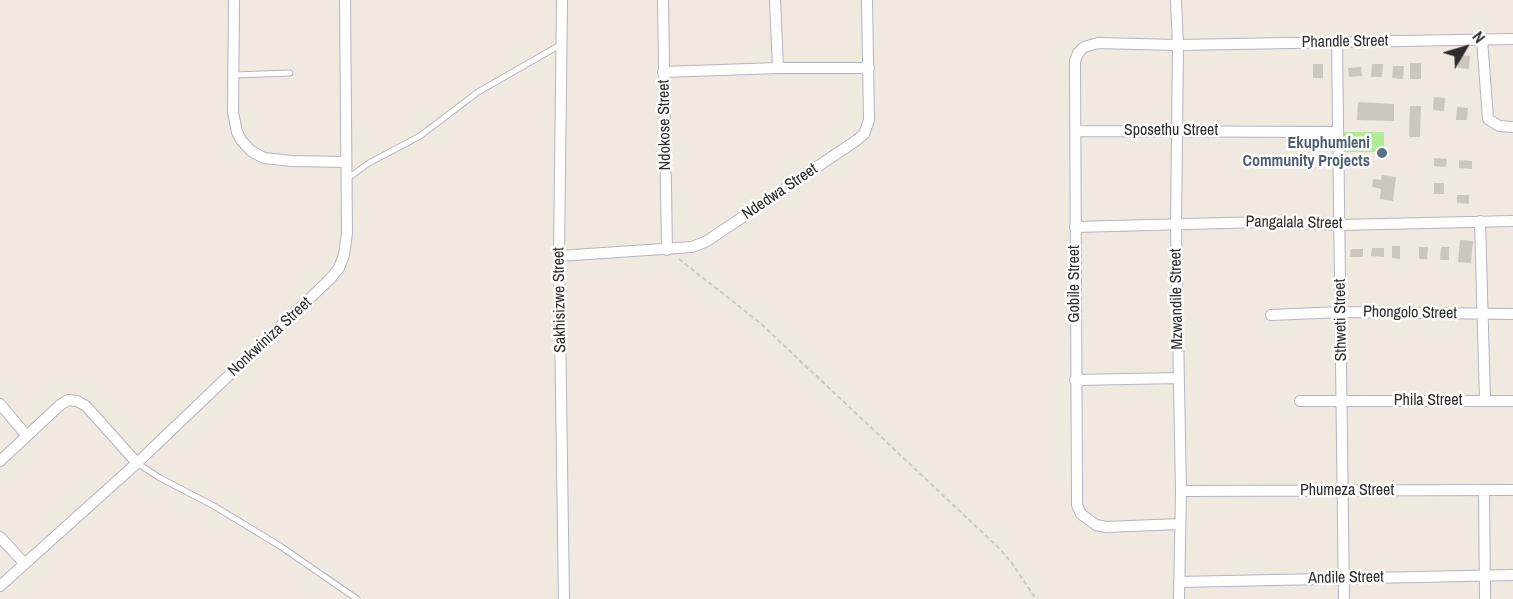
<!DOCTYPE html>
<html>
<head>
<meta charset="utf-8">
<style>
  body { margin:0 }
  #map { position:relative; width:1513px; height:599px; overflow:hidden; background:#f0e9df; font-family:"Archivo Narrow",sans-serif }
  canvas { display:block }
  .north { position:absolute; left:1435px; top:18px; width:60px; height:60px; -webkit-text-stroke:4px #fff; paint-order:stroke; rotate:52deg; font-size:16px; font-weight:700; line-height:24px; text-align:center; color:#2d2d2d }
  .north::after { content:''; display:block; margin:auto; width:21px; height:27px; background:#2d2d2d; clip-path:polygon(50% 0,100% 100%,50% 72%,0 100%) }
</style>
</head>
<body>
<div id="map">
<canvas width="1513" height="599"></canvas>
<div class="north">N</div>
</div>
<script>
const context = document.querySelector('canvas').getContext('2d');
context.lineJoin = 'round';
function paint(path, color) { context.fillStyle = color; context.fill(path, 'evenodd'); }
const shape = rows => new Path2D(rows.map(r => 'M' + r).join(''));
function stroke(path, color, width, dash) { context.strokeStyle = color; context.lineWidth = width; context.lineCap = dash ? 'butt' : 'round'; context.setLineDash(dash || []); context.stroke(path); }
function drawText(font, color, halo, rows, align = 'center') {
  context.font = font + ' "Archivo Narrow",sans-serif'; context.lineWidth = 5; context.setLineDash([]); context.textBaseline = 'middle'; context.strokeStyle = halo; context.fillStyle = color; for (const [text, x, y, turn = 0] of rows) {
    context.save(); context.translate(x, y); context.rotate((+turn || 0) * Math.PI / 180); context.textAlign = isNaN(turn) ? turn : align; if (halo) context.strokeText(text, 0, 0); context.fillText(text, 0, 0); context.restore();
  }
}
const green = shape([
  [1341,132,1384,132,1384,152,1342,152]
]);
const building = shape([
  [1459,55,1470,56,1469,69,1458,68],
  [1410,63,1421,63,1421,79,1410,79],
  [1313,64,1323,64,1323,78,1313,78],
  [1372,64,1383,64,1382,77,1371,77],
  [1393,66,1404,66,1403,79,1392,78],
  [1361,67,1362,76,1349,77,1348,68],
  [1434,97,1445,98,1444,111,1433,110],
  [1358,102,1394,104,1394,121,1357,120],
  [1410,106,1421,106,1420,137,1409,137],
  [1457,107,1468,108,1467,120,1456,120],
  [1434,158,1447,159,1446,167,1434,166],
  [1459,160,1472,161,1472,169,1459,168],
  [1382,175,1396,177,1393,201,1380,199,1381,189,1372,187,1373,179,1381,180],
  [1434,183,1444,183,1444,194,1434,194],
  [1457,195,1469,195,1469,204,1457,203],
  [1460,240,1473,241,1471,263,1458,262],
  [1392,246,1400,246,1400,259,1392,258],
  [1419,247,1428,247,1427,259,1419,259],
  [1441,247,1449,247,1449,260,1440,260],
  [1372,248,1384,248,1384,257,1371,256],
  [1351,249,1363,249,1363,257,1350,257]
]);
const path = shape([
  [679,259,759,322,1000,549,1011,562,1036,599]
]);
const service = shape([
  [234,75,290,73],
  [348,178,369,163,420,136,478,92,560,45],
  [137,463,160,478,214,506,280,546,357,599]
]);
const minor = shape([
  [234,0,233,112,237,132,241,140,251,151,264,158,292,161,346,162],
  [562,0,559,256,564,599],
  [663,0,667,250],
  [775,0,778,68,869,68],
  [1176,0,1178,45,1176,225,1181,491,1179,599],
  [1482,39,1488,119,1499,126,1513,127],
  [1337,42,1344,599],
  [663,72,778,68],
  [1076,131,1337,132],
  [1480,221,1485,401],
  [1075,227,1263,222,1339,225,1513,221],
  [559,256,692,247,707,241,857,140,864,134,869,120,867,0],
  [1271,315,1341,312,1513,314],
  [1075,380,1179,378],
  [1300,401,1513,401],
  [0,404,27,436],
  [0,461,60,405,68,400,77,401,86,406,137,463],
  [1484,490,1485,599],
  [1181,491,1513,490],
  [1180,524,1106,527,1096,525,1081,514,1077,505,1075,61,1078,53,1084,47,1098,43,1178,45,1513,39],
  [0,537,24,563],
  [1179,582,1513,575],
  [0,586,137,463,330,279,339,268,344,255,347,233,345,0]
]);
const markers = [
  [1382,153,6,"#5c6f8a"]
];
const streetNames = [
  ["Phandle Street",1345,42,-1],
  ["Ndokose Street",665,125,-91],
  ["Sposethu Street",1171,131],
  ["Ndedwa Street",780,192,-34],
  ["Pangalala Street",1294,223,1],
  ["Gobile Street",1075,284,-90],
  ["Mzwandile Street",1177,299,-91],
  ["Sakhisizwe Street",560,300,-91],
  ["Phongolo Street",1410,313,1],
  ["Sthweti Street",1341,320,-91],
  ["Nonkwiniza Street",270,337,-43],
  ["Phila Street",1428,401],
  ["Phumeza Street",1347,491],
  ["Andile Street",1346,578,-1]
];
const serviceNames = [
  ["Ekuphumleni",1370,144],
  ["Community Projects",1370,162]
];
paint(green, '#afeb97');
paint(building, '#cbc7bd');
stroke(service, '#b3b4c2', 7);
stroke(minor, '#b3b4c2', 12);
stroke(path, '#c8c8c8', 2, [4.5, 3]);
stroke(service, '#fff', 5);
stroke(minor, '#fff', 10);
for (const [x, y, r, color] of markers) { const dot = new Path2D(); dot.arc(x, y, r, 0, 2 * Math.PI); context.fillStyle = color; context.fill(dot); stroke(dot, '#fff', 2); }
drawText('16px', '#2d2d2d', '#fff', streetNames);
drawText('bold 16px', '#4e5e75', '#fff', serviceNames, 'right');
</script>
</body>
</html>
